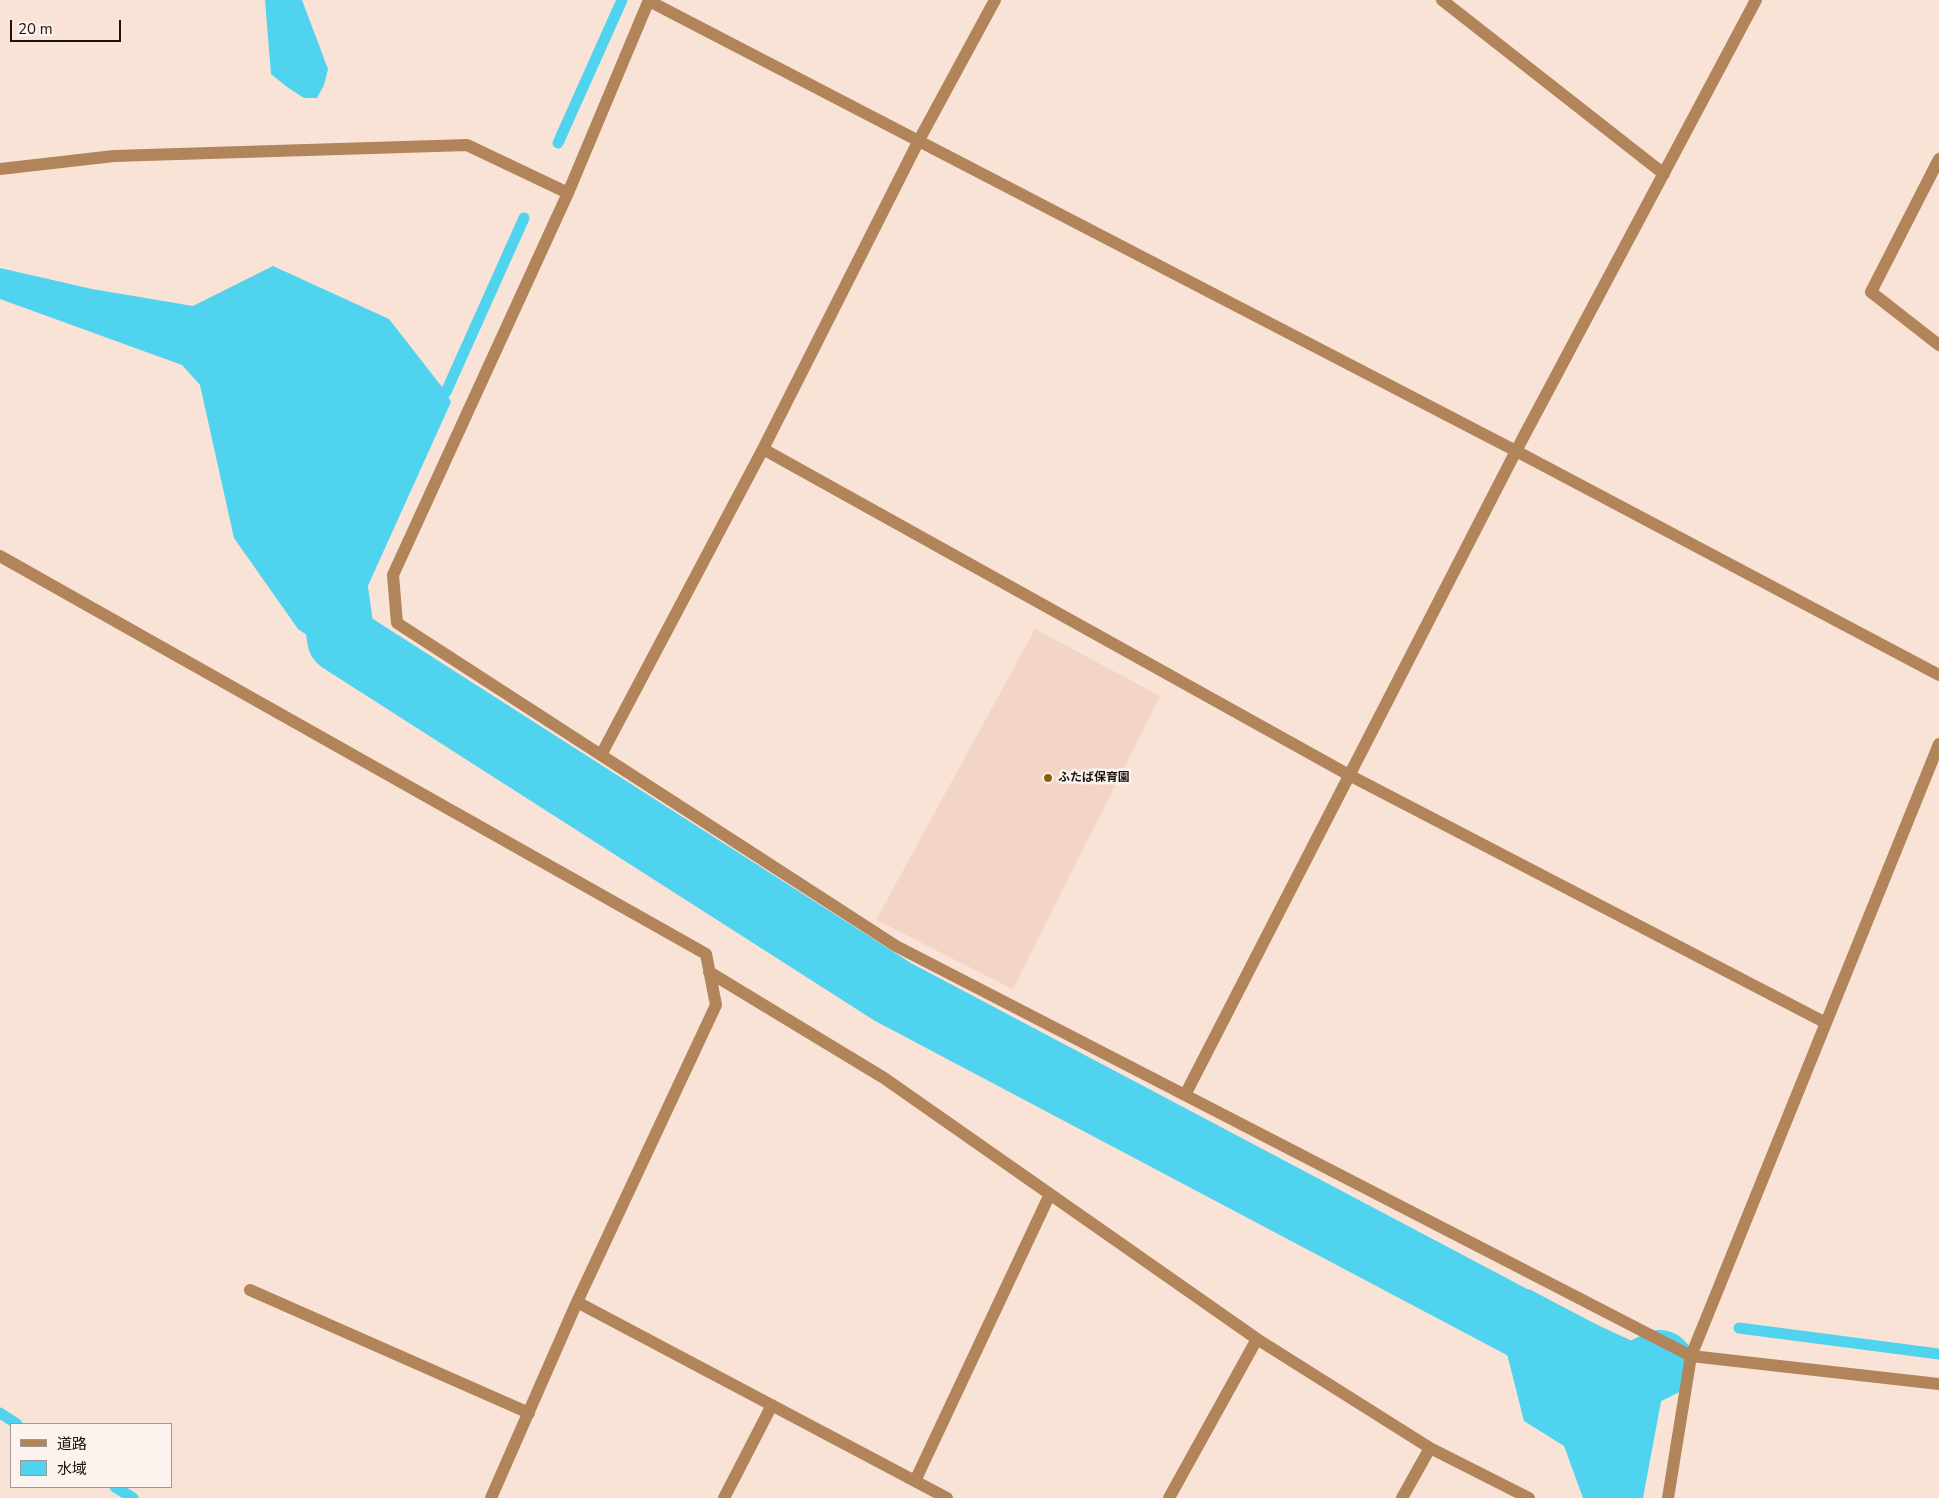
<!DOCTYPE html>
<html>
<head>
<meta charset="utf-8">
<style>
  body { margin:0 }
  #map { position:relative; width:1939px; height:1498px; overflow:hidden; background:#f9e3d7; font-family:"Nunito Sans","Noto Sans JP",sans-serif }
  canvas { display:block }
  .legend { position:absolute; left:10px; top:1423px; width:162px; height:65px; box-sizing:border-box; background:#fcf3ee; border:1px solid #a29995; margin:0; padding:6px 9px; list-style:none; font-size:15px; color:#1b130f }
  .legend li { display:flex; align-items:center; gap:10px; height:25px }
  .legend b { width:25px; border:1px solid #a29995 }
  .scale { position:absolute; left:10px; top:20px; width:111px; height:22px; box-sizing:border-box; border:2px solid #1b130f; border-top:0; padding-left:6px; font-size:15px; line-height:18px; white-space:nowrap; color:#1b130f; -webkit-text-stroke:4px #fcf3ee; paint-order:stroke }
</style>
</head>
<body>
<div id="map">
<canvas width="1939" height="1498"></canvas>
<ul class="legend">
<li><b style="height:6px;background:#b18459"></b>道路</li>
<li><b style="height:14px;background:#50d3ef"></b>水域</li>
</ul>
<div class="scale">20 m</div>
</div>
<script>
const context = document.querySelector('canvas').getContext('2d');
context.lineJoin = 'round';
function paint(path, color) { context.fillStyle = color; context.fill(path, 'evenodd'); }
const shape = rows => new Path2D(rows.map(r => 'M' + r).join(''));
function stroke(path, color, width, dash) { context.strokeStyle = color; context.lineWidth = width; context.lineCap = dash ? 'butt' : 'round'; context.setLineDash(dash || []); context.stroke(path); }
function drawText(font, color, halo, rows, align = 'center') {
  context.font = font + ' "Nunito Sans","Noto Sans JP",sans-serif'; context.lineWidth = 5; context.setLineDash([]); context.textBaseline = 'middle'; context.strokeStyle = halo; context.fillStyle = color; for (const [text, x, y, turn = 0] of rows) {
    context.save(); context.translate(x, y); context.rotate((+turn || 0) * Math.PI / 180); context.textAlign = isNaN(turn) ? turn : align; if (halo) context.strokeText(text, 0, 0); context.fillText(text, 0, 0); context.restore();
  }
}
const built = shape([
  [1035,629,1160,696,1013,989,876,920]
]);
const water = shape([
  [265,0,302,0,328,69,324,85,317,98,304,98,287,87,271,74],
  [273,266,389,319,446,392,451,402,352,621,332,652,298,629,234,538,200,385,182,365,0,299,0,268,92,289,193,306],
  [1529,1289,1647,1351,1666,1375,1643,1498,1583,1498,1564,1446,1524,1421,1505,1346,1513,1320]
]);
const stream = shape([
  [558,143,622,0],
  [432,396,446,392,524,218],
  [1739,1328,1939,1354],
  [0,1413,17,1424],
  [115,1487,133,1498]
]);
const river = shape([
  [328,546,341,639,893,992,1568,1349,1631,1378,1660,1364]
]);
const minor = shape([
  [649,0,568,193,393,575,397,623,896,946,1691,1356,1939,1384],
  [1442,0,1664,174],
  [649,1,1516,451,1939,675],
  [1939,159,1871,292,1939,345],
  [0,169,114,156,467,145,568,193],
  [763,449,1349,775,1826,1023],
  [0,556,706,954,716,1005,577,1302,491,1498],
  [601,755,763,449,918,142,995,0],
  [709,972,884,1078,1257,1339,1430,1448,1529,1498],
  [1185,1095,1516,451,1756,0],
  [250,1290,529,1413],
  [577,1302,947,1498],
  [915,1481,1050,1194],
  [724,1498,772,1405],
  [1169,1498,1257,1339],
  [1402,1498,1430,1448],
  [1668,1498,1691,1356,1939,744]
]);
const markers = [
  [1048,778,5,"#8c6104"]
];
const poiNames = [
  ["ふたば保育園",1058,778]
];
paint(built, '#f2d5c5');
paint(water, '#50d3ef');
stroke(stream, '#50d3ef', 11);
stroke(river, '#50d3ef', 68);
stroke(minor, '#b18459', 12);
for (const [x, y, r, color] of markers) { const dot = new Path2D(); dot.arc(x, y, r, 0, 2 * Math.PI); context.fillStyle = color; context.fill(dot); stroke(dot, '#fcf3ee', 2); }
drawText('bold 12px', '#1b130f', '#fcf3ee', poiNames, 'left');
</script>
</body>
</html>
